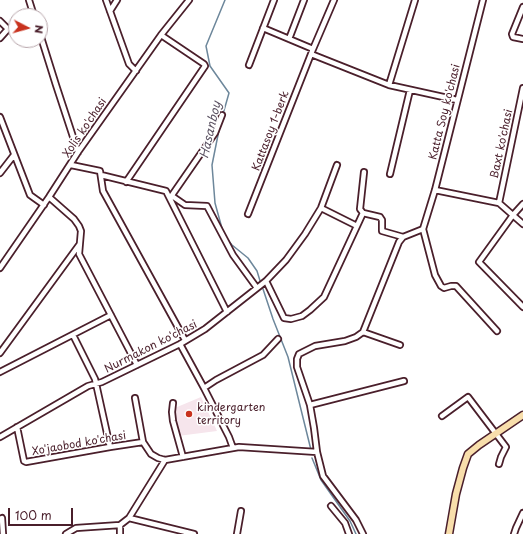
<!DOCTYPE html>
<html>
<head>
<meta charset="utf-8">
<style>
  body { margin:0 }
  #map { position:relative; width:523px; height:534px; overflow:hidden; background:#fff; font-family:"Playpen Sans",sans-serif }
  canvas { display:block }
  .north { position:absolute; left:8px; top:8px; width:40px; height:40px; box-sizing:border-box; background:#fff; border:1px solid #b7a5aa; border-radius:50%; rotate:96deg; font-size:11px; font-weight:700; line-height:16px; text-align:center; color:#4a1f2b }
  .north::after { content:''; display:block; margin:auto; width:14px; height:18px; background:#c8321e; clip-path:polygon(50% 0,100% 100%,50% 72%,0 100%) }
  .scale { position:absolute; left:8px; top:508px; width:65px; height:18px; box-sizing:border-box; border:2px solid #4a1f2b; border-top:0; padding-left:5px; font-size:12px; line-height:14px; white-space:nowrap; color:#4a1f2b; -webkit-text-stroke:3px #fff; paint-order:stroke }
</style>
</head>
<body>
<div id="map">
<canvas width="523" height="534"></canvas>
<div class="north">N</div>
<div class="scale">100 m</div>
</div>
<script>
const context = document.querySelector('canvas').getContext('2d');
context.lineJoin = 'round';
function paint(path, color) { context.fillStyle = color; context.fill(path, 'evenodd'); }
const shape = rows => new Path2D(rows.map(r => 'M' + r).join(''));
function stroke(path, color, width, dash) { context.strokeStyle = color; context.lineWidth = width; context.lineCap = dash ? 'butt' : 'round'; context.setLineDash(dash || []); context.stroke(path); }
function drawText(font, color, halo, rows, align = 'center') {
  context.font = font + ' "Playpen Sans",sans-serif'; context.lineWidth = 3; context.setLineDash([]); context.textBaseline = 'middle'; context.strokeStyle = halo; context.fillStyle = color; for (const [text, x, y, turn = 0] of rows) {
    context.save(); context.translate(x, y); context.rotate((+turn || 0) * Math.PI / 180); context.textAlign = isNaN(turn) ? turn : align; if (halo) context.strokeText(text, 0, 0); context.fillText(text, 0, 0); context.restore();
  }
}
const built = shape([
  [201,397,217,431,178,436,174,419,170,419,170,410]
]);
const stream = shape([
  [223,114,229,93,210,66,206,46,225,0],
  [219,130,212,165,215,203,223,232],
  [227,239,232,245,248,258,257,271,261,284],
  [262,286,273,319,288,357,311,450],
  [312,458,321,480,350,521,356,534]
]);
const minor = shape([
  [29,0,34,16],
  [106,0,129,64,136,71],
  [523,7,512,34,513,37,523,39],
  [110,11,117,0],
  [0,21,8,29,16,26],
  [263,28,313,49],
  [40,34,56,85,78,152],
  [0,38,8,29],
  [289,39,304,0],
  [311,54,389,85,457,100],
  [249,65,274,0],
  [389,85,415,0],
  [0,117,30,195,44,205],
  [71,165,100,171,103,191,185,340],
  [0,173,14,155],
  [390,174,410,90],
  [101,175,166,191,227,312],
  [126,182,205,66,204,64,161,35],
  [435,190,499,203,523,224],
  [172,196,185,205,207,206,233,255,257,288],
  [49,197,74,219,79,226,81,231,79,254,137,365],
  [170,198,215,133,222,115],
  [499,203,523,88],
  [523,204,513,215,479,262,523,307],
  [321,208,357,226,363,213,380,217,382,220,382,231,403,237],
  [363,213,360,209,364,172],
  [248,214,313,49,334,0],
  [423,229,435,190,483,0],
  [423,229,435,275,441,286,444,288,451,286,456,286,497,331],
  [0,268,49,197,78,152,161,35,189,0],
  [266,281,284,318,291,319,302,316,310,310,324,297,357,226],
  [363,332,400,345],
  [73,335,95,379,110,447],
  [180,344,204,388,229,437,233,448],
  [0,353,79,245],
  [0,372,111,315],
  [204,388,216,380,263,355,278,339],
  [135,398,143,442],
  [173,403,172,412,173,421,183,457],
  [310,405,404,381],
  [442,416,468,397,506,447,501,457,499,464],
  [17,427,24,461,26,462,110,447,143,442,151,454,158,458,165,460,239,447,317,452],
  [0,437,88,386,102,382,180,344,205,329,266,281,286,260,305,234,321,208,337,165],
  [331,506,345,523,349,534],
  [129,518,194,534],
  [0,519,2,518,3,534],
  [120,525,120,534],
  [66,534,76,528,120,525,129,518,165,460],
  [237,534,241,511],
  [363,534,356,520,323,476,317,452,314,428,310,405,297,367,297,359,299,354,315,346,345,341,356,337,363,332,399,242,403,237,423,229],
  [514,534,516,528,523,513]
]);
const major = shape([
  [449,534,456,494,463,468,468,454,479,445,523,415]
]);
const markers = [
  [189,414,4,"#c8321e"]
];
const streetNames = [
  ["Katta Soy ko'chasi",445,112,-76],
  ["Xolis ko'chasi",85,128,-56],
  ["Kattasoy 1-berk",271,131,-69],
  ["Baxt ko'chasi",502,144,-78],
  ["Nurmakon ko'chasi",151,347,-27],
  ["Xo'jaobod ko'chasi",79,444,-10]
];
const poiNames = [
  ["kindergarten",197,408],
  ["territory",197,421]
];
const waterNames = [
  ["Hasanboy",211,130,-77]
];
paint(built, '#f6e5ec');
stroke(stream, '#6d879b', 1.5);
stroke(minor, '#4a1f2b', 8);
stroke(major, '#4a1f2b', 9);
stroke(minor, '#fff', 4.5);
stroke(major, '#f8deab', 6);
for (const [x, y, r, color] of markers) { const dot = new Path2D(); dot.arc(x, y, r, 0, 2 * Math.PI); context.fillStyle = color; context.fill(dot); stroke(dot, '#fff', 1.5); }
drawText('11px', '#4a1f2b', '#fff', streetNames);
drawText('11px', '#4a1f2b', '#fff', poiNames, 'left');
drawText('italic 12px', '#5c5363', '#fff', waterNames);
</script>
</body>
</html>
